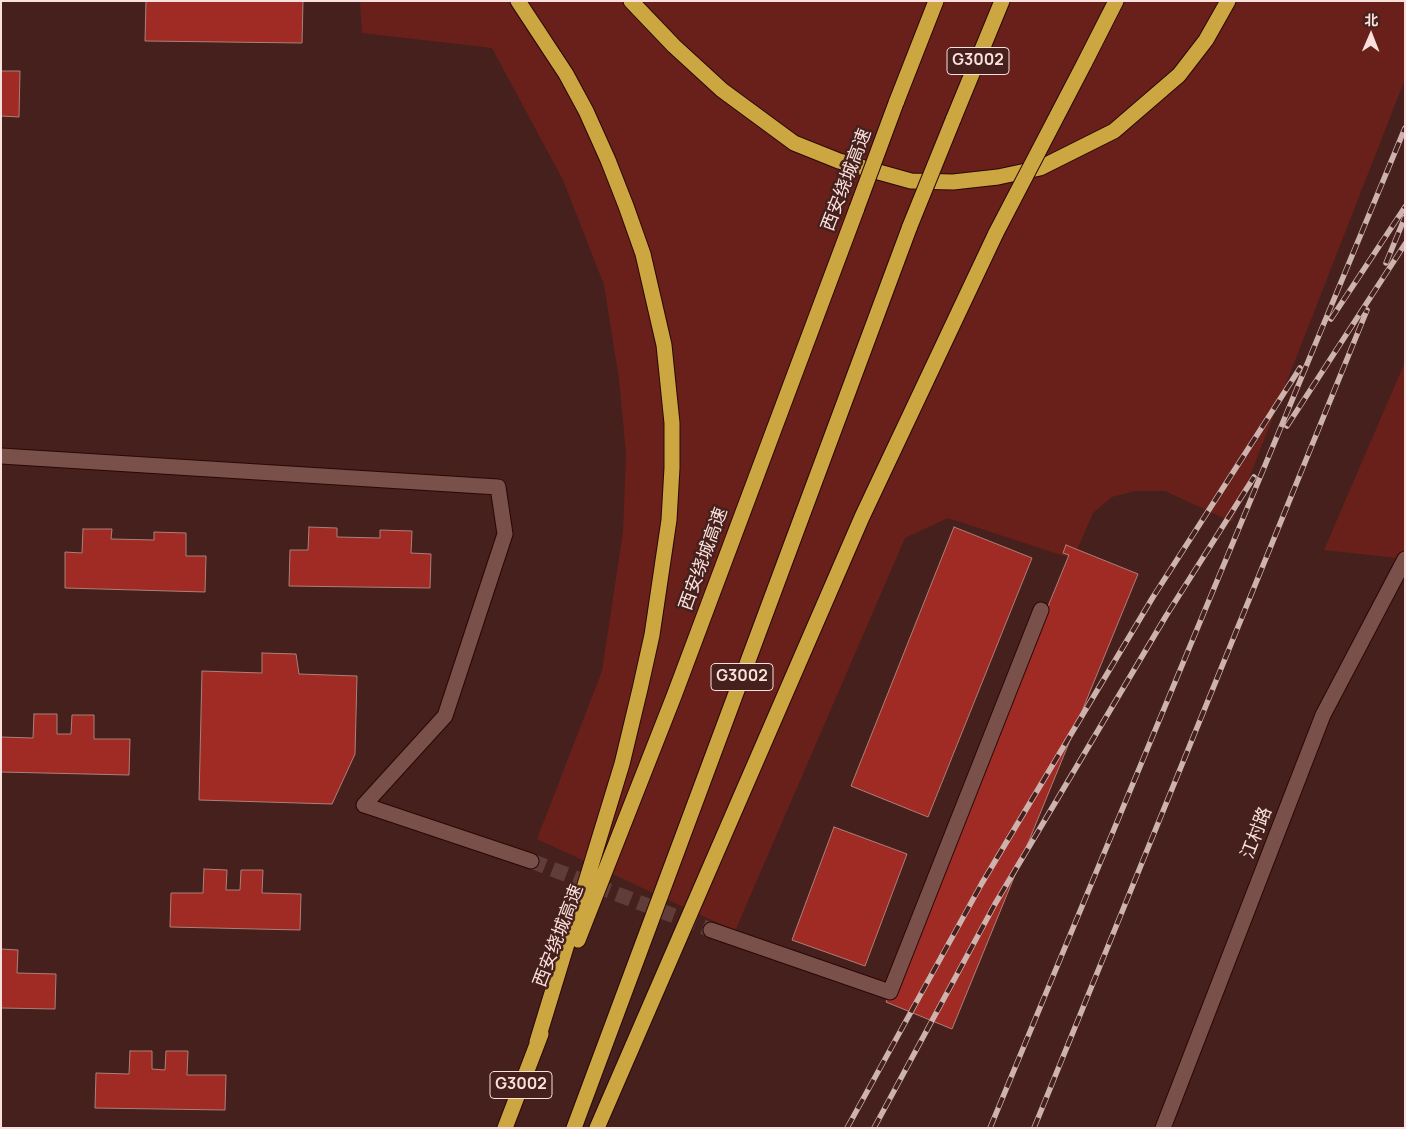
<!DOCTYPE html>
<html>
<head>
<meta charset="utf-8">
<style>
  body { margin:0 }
  #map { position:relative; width:1406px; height:1129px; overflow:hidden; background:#45201c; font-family:Manrope,"Noto Sans SC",sans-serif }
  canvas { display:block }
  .frame { position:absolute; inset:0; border:2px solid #fae1dd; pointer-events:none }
  .north { position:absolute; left:1346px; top:10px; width:50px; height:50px; -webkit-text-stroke:4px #45201c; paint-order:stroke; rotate:1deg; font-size:14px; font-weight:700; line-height:20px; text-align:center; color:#fae1dd }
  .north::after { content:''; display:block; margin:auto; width:18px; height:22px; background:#fae1dd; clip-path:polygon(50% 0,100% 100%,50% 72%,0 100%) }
</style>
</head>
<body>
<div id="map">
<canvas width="1406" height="1129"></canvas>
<div class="frame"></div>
<div class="north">北</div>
</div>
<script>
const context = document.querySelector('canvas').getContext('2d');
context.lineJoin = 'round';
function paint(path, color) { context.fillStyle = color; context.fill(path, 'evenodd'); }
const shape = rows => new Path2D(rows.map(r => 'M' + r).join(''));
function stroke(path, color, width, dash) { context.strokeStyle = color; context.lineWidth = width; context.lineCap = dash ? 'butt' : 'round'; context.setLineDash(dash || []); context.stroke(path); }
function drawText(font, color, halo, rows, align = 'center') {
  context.font = font + ' Manrope,"Noto Sans SC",sans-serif'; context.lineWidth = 5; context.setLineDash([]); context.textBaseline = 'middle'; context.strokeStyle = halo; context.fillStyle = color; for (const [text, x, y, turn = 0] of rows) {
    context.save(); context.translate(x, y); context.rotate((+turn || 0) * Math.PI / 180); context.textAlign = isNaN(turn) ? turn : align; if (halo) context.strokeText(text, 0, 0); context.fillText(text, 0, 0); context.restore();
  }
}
const green = shape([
  [360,1,1405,1,1405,79,1232,522,1165,491,1135,491,1112,497,1093,513,1073,559,948,518,905,538,735,931,537,839,602,671,623,532,626,453,619,379,604,285,563,180,492,48,362,33],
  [1405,362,1405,559,1324,550]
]);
const building = shape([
  [146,1,303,1,302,43,145,41,146,1],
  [1,71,20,71,19,117,1,116,1,71],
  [309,527,337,528,337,537,380,538,380,530,412,531,411,553,431,554,430,588,289,586,290,550,308,550,309,527],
  [954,527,1032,558,928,817,851,786,954,527],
  [83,529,112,529,111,539,154,540,154,532,186,533,186,556,206,556,205,592,65,588,65,552,82,553,83,529],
  [1066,545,1138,574,952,1029,886,1002,1069,555,1063,553,1066,545],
  [262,653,296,654,299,674,357,676,355,754,332,804,199,800,202,671,262,673,262,653],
  [34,714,57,714,57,734,71,734,72,715,94,715,94,739,130,739,129,775,1,772,1,737,33,738,34,714],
  [834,827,907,854,865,966,792,940,834,827],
  [204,869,227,870,226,890,240,890,241,870,263,870,262,893,301,894,300,930,170,927,171,893,203,893,204,869],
  [1,949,18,950,17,973,56,974,55,1009,1,1008,1,949],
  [130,1051,152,1051,152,1069,165,1070,166,1051,188,1051,187,1075,226,1075,225,1110,95,1108,96,1073,129,1074,130,1051]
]);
const minorTunnel = shape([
  [531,861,711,930]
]);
const minor = shape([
  [1,456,498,487,505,534,445,716,364,805,531,861],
  [711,930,890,992,1041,610],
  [1163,1128,1323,715,1405,559]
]);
const highway = shape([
  [518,1,566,74,586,111,608,160,626,206,643,254,664,345,672,423,672,468,669,520,652,635,640,689,622,764,537,1042],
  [631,1,674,46,722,90,794,143,839,161,911,181,953,182,998,177,1040,168,1114,131,1179,75,1206,40,1228,1],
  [1084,64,1116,1],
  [896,103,936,1],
  [953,120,1002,1],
  [578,940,674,696,857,208],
  [505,1128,541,1034],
  [574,1128,910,226],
  [597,1128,862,517,996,233]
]);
const rail = shape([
  [1386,263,1405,217],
  [1331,319,1405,207],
  [1287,426,1405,244],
  [847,1128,982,883,1153,597,1300,368],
  [874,1128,995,904,1166,616,1254,477],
  [990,1128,1405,128],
  [1034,1128,1367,310]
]);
const highwayBridge = shape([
  [857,208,896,103],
  [910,226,953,120],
  [996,233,1084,64]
]);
const shields = [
  [978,61,62],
  [742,677,62],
  [521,1085,62]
];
const shieldNames = [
  ["G3002",978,61],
  ["G3002",742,677],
  ["G3002",521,1085]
];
const streetNames = [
  ["西安绕城高速",847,180,-69],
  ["西安绕城高速",704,559,-70],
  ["江村路",1257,833,-69],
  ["西安绕城高速",559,936,-69]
];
paint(green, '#69201a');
paint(building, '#9f2b24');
stroke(building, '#ad8079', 1);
stroke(minorTunnel, '#603d39', 15, [15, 8]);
stroke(minor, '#290806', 17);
stroke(highway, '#290806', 17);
stroke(minor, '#79504a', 15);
stroke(highway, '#cca641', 15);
stroke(rail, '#ceb2ae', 5.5);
stroke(rail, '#45201c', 4, [11]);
stroke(highwayBridge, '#290806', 17, []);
stroke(highwayBridge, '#cca641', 15);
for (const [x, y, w] of shields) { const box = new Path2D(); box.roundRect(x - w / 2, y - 13.5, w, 27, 4); context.fillStyle = '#45201c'; context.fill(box); stroke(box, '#fae1dd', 1); }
drawText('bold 16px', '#fae1dd', null, shieldNames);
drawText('18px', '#fae1dd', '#45201c', streetNames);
</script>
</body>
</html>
